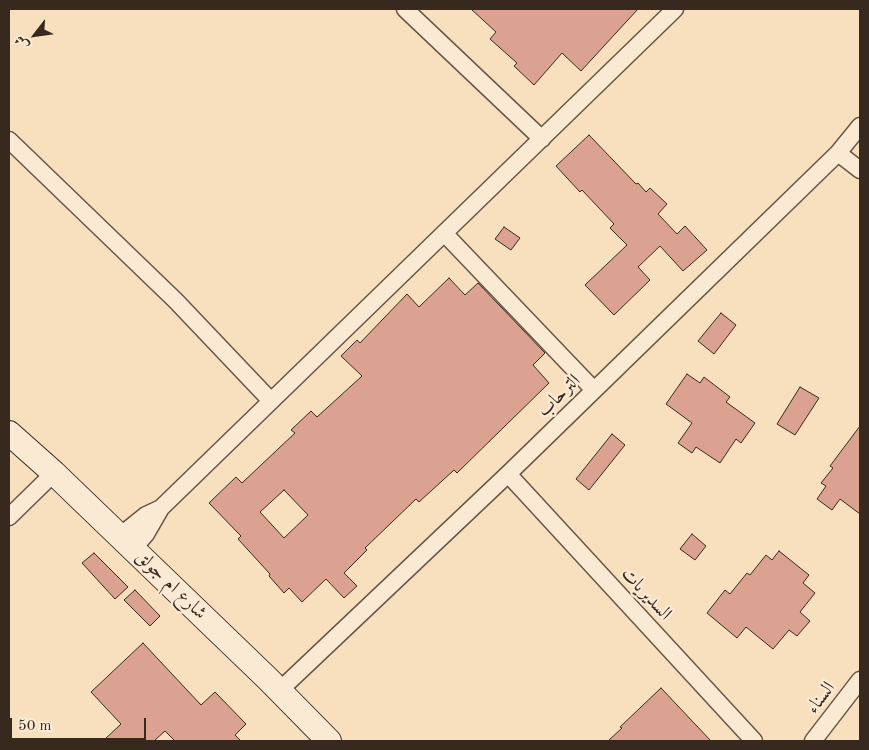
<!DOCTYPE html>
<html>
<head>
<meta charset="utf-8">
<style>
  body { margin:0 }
  #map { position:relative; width:869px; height:750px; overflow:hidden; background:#f8dfbd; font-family:"Old Standard TT",Amiri,serif }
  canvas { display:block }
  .frame { position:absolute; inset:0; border:10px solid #38291f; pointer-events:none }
  .north { position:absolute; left:10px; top:10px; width:50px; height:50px; -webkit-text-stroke:4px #faead4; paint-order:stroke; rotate:240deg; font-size:14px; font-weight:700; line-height:20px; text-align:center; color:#38291f }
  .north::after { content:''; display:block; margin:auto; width:18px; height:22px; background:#38291f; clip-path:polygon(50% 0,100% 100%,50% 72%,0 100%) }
  .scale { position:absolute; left:10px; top:718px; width:136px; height:22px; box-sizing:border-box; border:2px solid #38291f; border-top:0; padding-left:6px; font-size:15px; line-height:18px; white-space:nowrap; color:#38291f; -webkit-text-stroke:4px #faead4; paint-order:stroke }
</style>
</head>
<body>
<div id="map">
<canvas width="869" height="750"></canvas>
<div class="frame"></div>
<div class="north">ش</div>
<div class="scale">50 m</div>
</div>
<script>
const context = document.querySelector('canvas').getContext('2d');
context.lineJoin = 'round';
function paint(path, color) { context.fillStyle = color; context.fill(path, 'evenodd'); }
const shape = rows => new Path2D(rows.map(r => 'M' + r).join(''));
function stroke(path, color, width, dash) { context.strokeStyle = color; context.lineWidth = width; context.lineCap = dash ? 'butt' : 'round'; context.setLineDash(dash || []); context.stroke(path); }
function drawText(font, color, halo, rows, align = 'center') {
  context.font = font + ' "Old Standard TT",Amiri,serif'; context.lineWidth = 4.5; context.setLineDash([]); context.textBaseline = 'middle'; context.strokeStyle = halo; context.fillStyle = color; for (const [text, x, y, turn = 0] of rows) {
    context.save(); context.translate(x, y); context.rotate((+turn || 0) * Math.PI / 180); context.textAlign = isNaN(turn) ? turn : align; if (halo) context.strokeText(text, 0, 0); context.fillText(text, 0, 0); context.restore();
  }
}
const building = shape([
  [471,9,638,9,581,71,562,53,534,85,514,66,517,63,490,39,496,32,471,9],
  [589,135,636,184,638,183,646,192,650,188,667,204,658,214,677,234,685,226,707,250,683,271,660,246,638,267,650,280,614,315,585,285,627,245,610,228,614,224,582,190,580,192,556,166,589,135],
  [504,227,520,238,511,250,495,239,504,227],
  [449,278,465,295,478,283,545,353,533,365,549,383,457,473,454,470,419,502,416,499,365,548,367,550,344,573,357,586,344,598,326,579,302,602,289,588,284,593,269,576,270,574,238,539,241,536,209,503,236,477,242,483,295,433,291,430,311,411,317,417,362,376,341,356,357,340,360,343,407,294,419,307,449,278],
  [284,490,308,515,284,538,260,512,284,490],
  [721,313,736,325,714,354,698,341,721,313],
  [687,374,700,383,704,377,730,397,726,402,755,423,741,443,736,439,720,463,696,447,692,453,678,443,692,423,666,404,687,374],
  [800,387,819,398,795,435,777,424,800,387],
  [860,426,860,514,840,499,832,510,817,499,826,486,821,483,833,468,830,466,860,426],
  [612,434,625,445,589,490,576,479,612,434],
  [692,534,706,546,695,560,680,549,692,534],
  [779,551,809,575,803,583,815,593,800,612,810,621,797,636,789,630,773,649,746,627,737,638,707,613,725,590,730,594,747,573,750,575,766,555,772,560,779,551],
  [94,553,128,587,115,599,82,563,94,553],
  [135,590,160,616,150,626,124,600,135,590],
  [143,643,201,705,215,692,246,724,235,735,241,741,175,741,165,731,154,741,103,741,121,724,91,692,143,643],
  [661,688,711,741,608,741,622,728,620,727,661,688]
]);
const street = shape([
  [405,9,542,139],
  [9,140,176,301,271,401],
  [838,153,860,170],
  [444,233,594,390],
  [508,474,754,741],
  [9,517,54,473],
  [120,536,146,515,161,508,675,9],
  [133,549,146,534,161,508],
  [280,690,508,474,838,153,860,126],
  [813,741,860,680]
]);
const secondary = shape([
  [9,433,54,473,268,679,329,741]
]);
const streetNames = [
  ["الترحاب",559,396,-44],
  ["شارع ام جولق",171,585,44],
  ["السديريات",646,594,47],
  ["السناء",821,698,-53]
];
paint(building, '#dca291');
stroke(building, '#38291f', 1);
stroke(street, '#685646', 19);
stroke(secondary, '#38291f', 26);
stroke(street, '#faead4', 16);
stroke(secondary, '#faead4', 24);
drawText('19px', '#38291f', '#faead4', streetNames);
</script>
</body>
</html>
